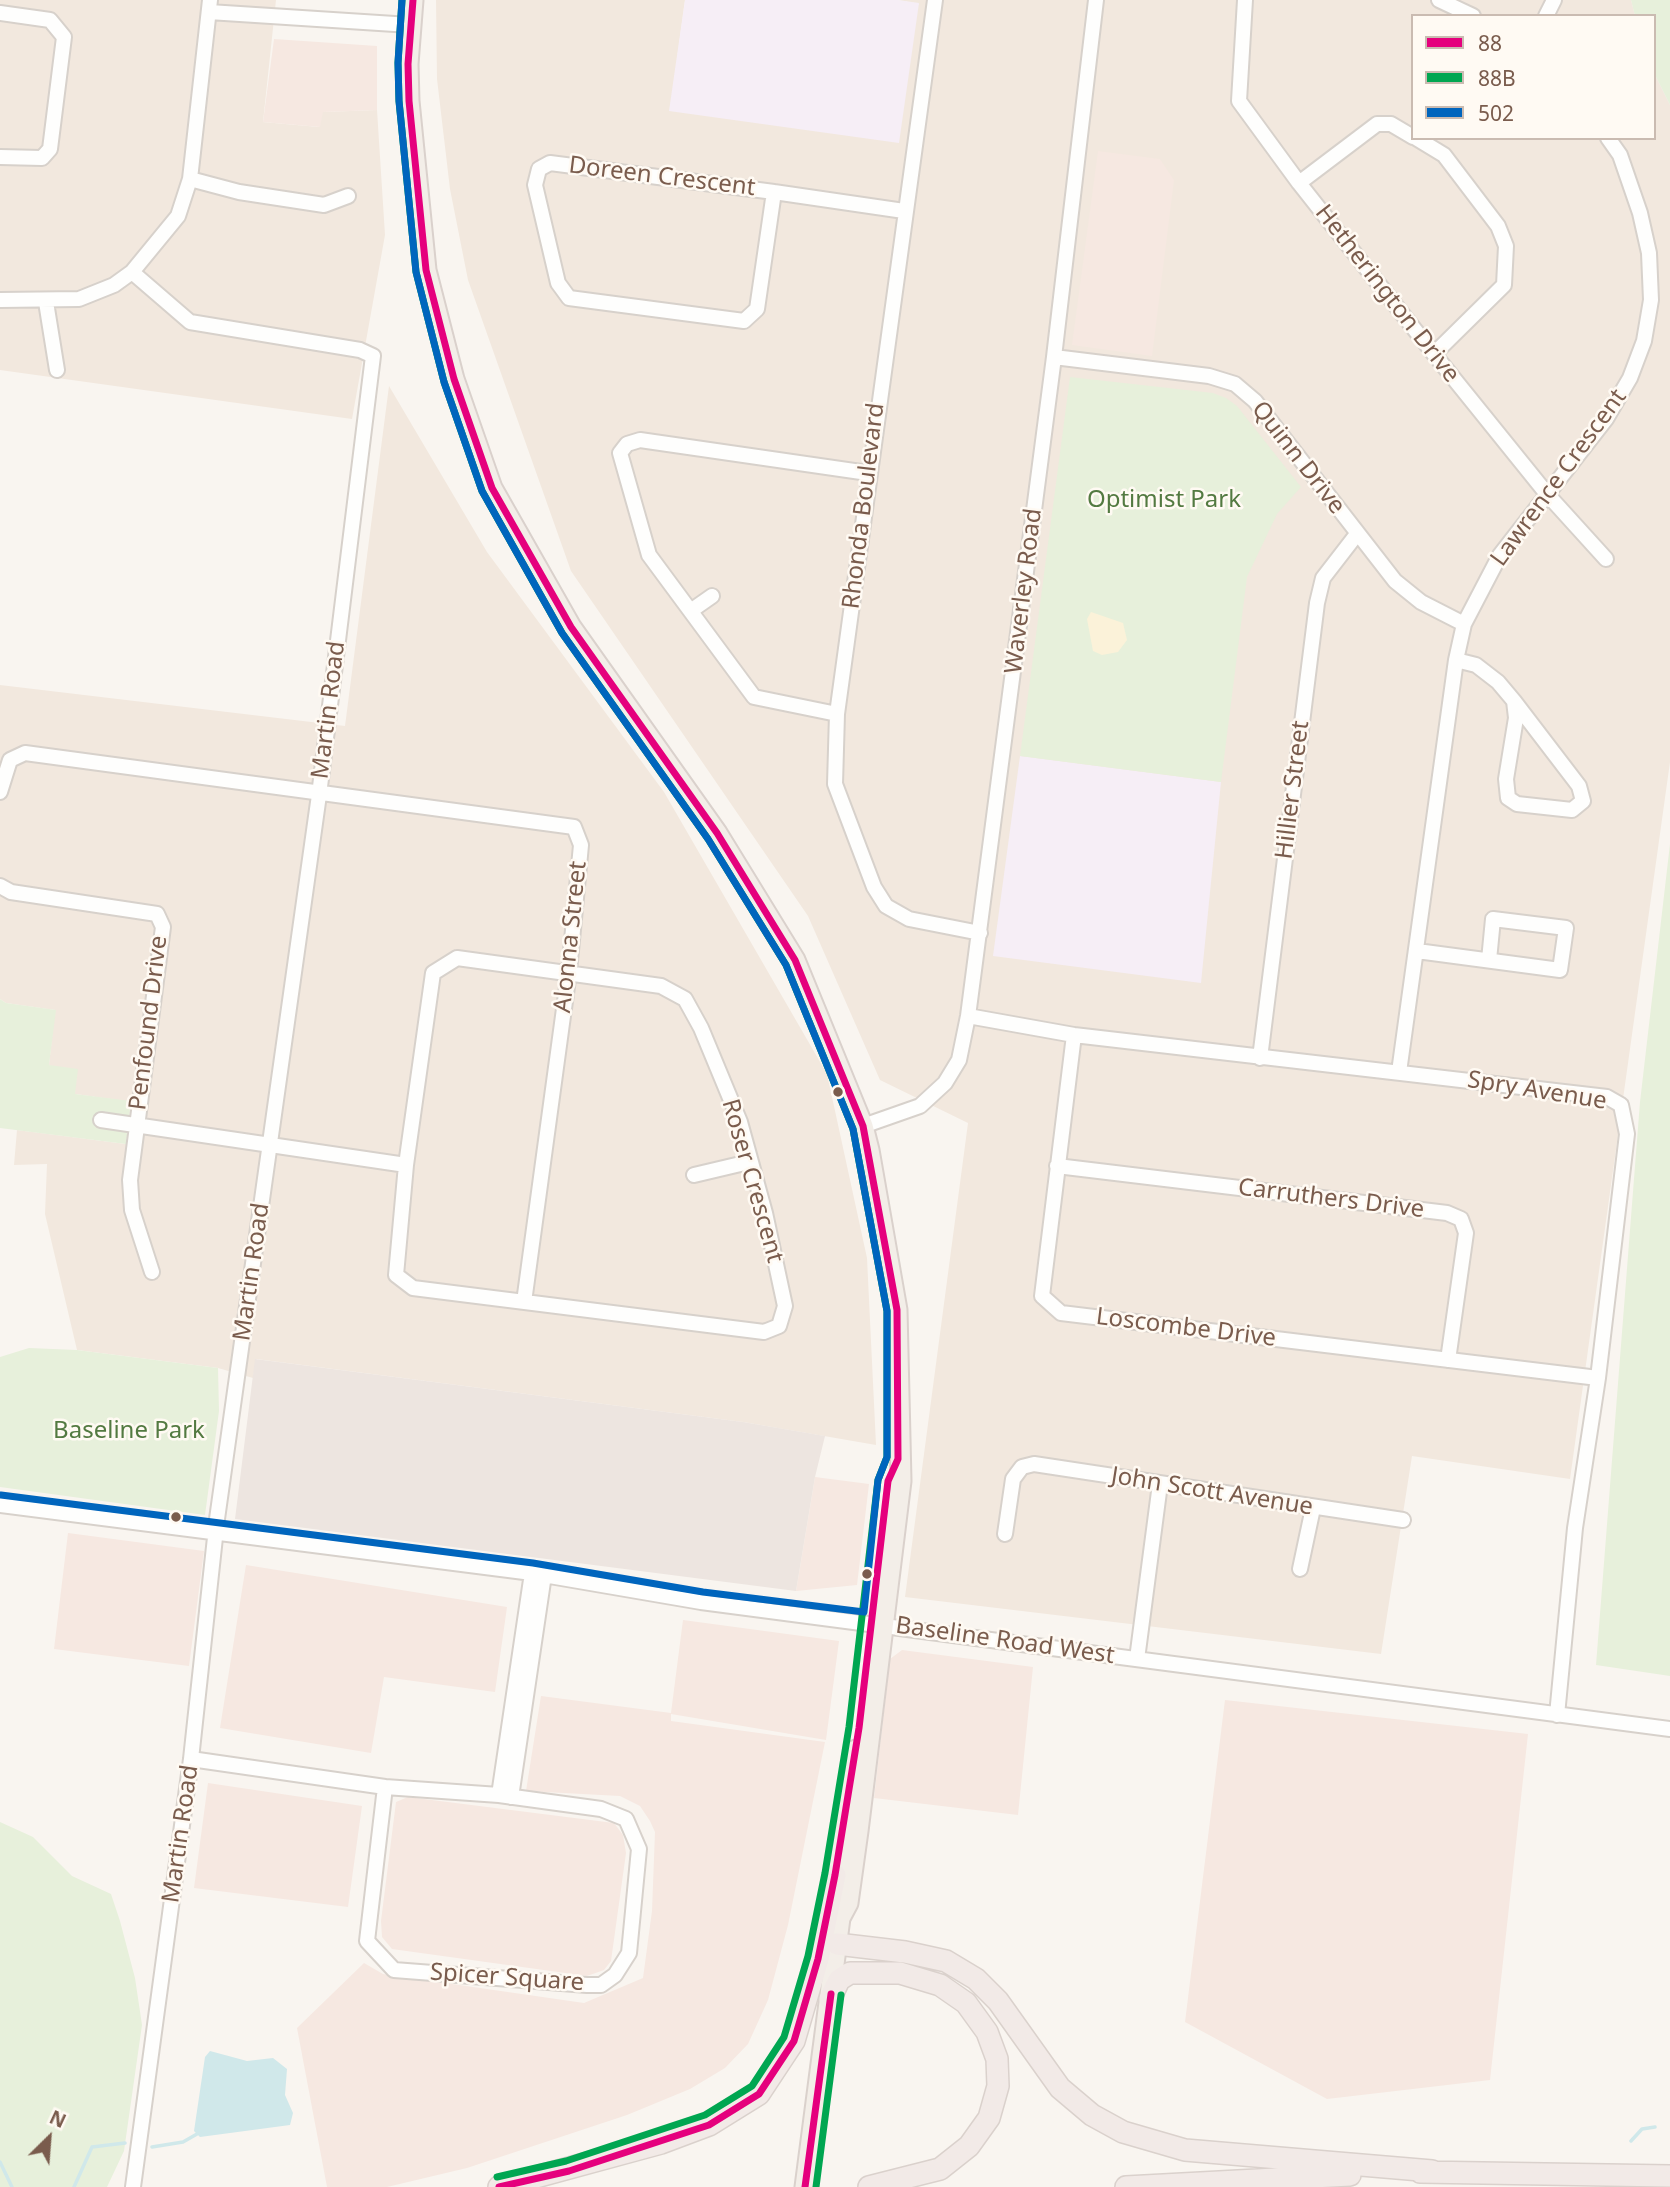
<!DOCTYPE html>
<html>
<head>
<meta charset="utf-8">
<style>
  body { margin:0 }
  #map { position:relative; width:1670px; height:2187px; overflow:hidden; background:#f9f5f0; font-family:"Noto Sans",sans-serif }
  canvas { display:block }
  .legend { position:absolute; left:1411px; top:14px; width:245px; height:126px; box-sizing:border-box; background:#fffaf3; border:2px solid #cabbb1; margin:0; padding:9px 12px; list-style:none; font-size:21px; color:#7a5c4d }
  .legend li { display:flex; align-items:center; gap:14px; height:35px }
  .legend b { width:35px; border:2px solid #cabbb1 }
  .north { position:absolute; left:14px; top:2103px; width:70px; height:70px; -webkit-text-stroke:5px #fffaf3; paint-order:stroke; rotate:25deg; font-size:19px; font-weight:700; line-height:28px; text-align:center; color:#7a5c4d }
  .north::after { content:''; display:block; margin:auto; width:24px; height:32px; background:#7a5c4d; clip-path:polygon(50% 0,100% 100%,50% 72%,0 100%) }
</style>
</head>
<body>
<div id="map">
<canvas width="1670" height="2187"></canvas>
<ul class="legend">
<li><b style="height:9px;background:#e5007d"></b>88</li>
<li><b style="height:9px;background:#00a651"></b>88B</li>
<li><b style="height:9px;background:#0065bd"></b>502</li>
</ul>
<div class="north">N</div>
</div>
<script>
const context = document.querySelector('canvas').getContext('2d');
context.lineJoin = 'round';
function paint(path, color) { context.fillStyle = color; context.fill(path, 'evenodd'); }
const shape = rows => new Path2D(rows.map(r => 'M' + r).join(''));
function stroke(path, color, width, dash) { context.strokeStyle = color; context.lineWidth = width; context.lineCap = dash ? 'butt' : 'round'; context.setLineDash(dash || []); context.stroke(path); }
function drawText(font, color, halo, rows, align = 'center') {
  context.font = font + ' "Noto Sans",sans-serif'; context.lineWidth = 5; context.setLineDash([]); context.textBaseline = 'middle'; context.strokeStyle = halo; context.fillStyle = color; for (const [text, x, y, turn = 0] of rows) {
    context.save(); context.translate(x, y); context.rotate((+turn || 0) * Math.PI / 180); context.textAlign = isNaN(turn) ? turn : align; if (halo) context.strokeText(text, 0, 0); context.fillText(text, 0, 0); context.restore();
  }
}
const residential = shape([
  [0,0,276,0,263,122,319,127,322,112,377,110,385,235,352,419,0,370],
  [436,0,685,0,670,111,919,4,898,0,1631,0,1635,16,1413,16,1413,138,1654,138,1654,73,1670,105,1670,762,1570,1479,1412,1456,1381,1654,905,1597,968,1123,880,1080,808,916,571,571,468,280,450,189,437,79],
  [389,386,487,552,664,792,827,1074,867,1258,876,1445,743,1422,256,1359,253,1378,218,1368,77,1350,45,1214,47,1164,14,1165,17,1130,126,1144,131,1102,75,1094,49,1065,55,1010,6,1003,0,999,0,685,345,726]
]);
const commercial = shape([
  [274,39,377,46,377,110,323,112,320,127,263,122],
  [1098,151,1160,159,1174,180,1152,356,1072,345],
  [815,1477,869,1484,857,1585,796,1591],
  [68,1533,204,1551,189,1666,54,1649],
  [246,1565,507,1607,495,1692,384,1677,371,1753,220,1728],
  [683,1620,839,1641,826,1740,671,1714,671,1721,825,1742,788,1925,768,2000,748,2044,725,2068,690,2089,627,2115,467,2168,387,2187,327,2187,297,2028,364,1963,383,1974,584,2003,643,1978,652,1911,655,1832,650,1821,640,1806,620,1796,526,1791,541,1696,671,1713],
  [902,1650,1033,1667,1018,1815,874,1798,890,1659],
  [1225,1700,1528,1734,1490,2080,1327,2099,1185,2022],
  [208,1783,362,1806,348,1907,194,1888],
  [408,1797,614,1823,623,1835,626,1853,611,1961,604,1970,587,1976,392,1949,382,1937,381,1921,396,1802]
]);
const industrial = shape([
  [255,1359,743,1422,825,1436,815,1477,796,1591,235,1519]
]);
const education = shape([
  [685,0,898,0,919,3,899,143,669,111],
  [1020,756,1221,782,1201,983,993,956]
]);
const green = shape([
  [1631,0,1670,0,1670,105,1654,73,1654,16,1635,16],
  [1070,377,1213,393,1226,398,1237,406,1301,487,1277,514,1247,577,1221,782,1020,756],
  [1670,844,1670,1676,1596,1665,1640,1102],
  [0,999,6,1003,56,1010,49,1065,78,1069,75,1094,131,1101,126,1144,0,1128],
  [29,1348,77,1350,218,1368,219,1411,205,1515,0,1487,0,1357],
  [0,1822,33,1837,72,1876,111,1894,120,1921,135,1978,142,2025,124,2151,107,2187,0,2187]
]);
const sand = shape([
  [1091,612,1123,623,1127,640,1118,652,1102,655,1093,651,1087,619]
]);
const water = shape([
  [210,2051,247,2061,273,2058,287,2069,285,2095,293,2113,290,2125,200,2137,194,2131,205,2057]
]);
const stream = shape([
  [1631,2141,1642,2129,1655,2127],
  [152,2147,183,2142,197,2134],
  [0,2162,12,2187],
  [74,2187,92,2147,125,2143]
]);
const minor = shape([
  [935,0,837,714,835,784,874,887,886,906,909,919,980,933],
  [1245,0,1239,101,1299,183,1434,354,1547,494,1606,559],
  [1439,0,1473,16],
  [209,12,410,25],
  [0,13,50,20,64,37,50,149,42,158,0,157],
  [1546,16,1554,0],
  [1416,138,1444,155,1498,226,1506,246,1504,285,1434,354],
  [190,179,239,192,324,205,348,196],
  [1299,183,1377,124,1391,124,1413,137],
  [774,192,757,309,744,321,569,298,558,283,535,185,539,169,550,163,774,192,904,211],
  [132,272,190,322,360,350,373,356,319,795,217,1519,191,1759,133,2187],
  [0,300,79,299,114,285,132,272,178,216,190,179,210,0],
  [46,302,57,370],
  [1054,357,1209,376,1235,384,1255,401,1395,581,1421,602,1464,624],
  [692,610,712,596],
  [1456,660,1476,665,1498,682,1514,701,1579,786,1583,801,1572,810,1517,804,1508,798,1506,779,1516,718,1514,701],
  [837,714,754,697,649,555,620,453,627,444,640,440,868,473],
  [0,792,10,760,25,753,574,827,581,845,569,972,524,1302],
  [0,886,11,892,157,914,163,927,130,1180,132,1210,152,1272],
  [1417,951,1560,970,1566,928,1493,919,1489,960],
  [457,958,661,986,685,999,701,1028,740,1122,765,1213,785,1306,779,1326,764,1332,413,1288,396,1275,406,1165,433,973,457,958],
  [968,1016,1074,1035,1607,1097,1621,1105,1627,1134,1598,1378,1575,1528,1557,1715],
  [1074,1035,1042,1296,1061,1313,1598,1378],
  [1260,1058,1317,603,1323,578,1357,534],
  [1399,1072,1456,660,1464,624,1500,555,1606,419,1630,378,1644,341,1651,300,1649,253,1640,213,1620,155,1608,138],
  [101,1120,406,1165],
  [863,1126,920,1106,945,1083,959,1060,968,1016,1054,357,1096,0],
  [1057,1166,1447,1213,1461,1219,1466,1233,1448,1360],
  [694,1175,749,1162],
  [0,1505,532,1573,701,1602,1670,1729],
  [1005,1534,1013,1479,1022,1467,1034,1464,1403,1520],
  [1300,1569,1313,1508],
  [1137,1659,1160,1484],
  [191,1759,385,1787],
  [385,1787,499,1795,601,1809,626,1819,639,1849,629,1953,615,1975,601,1985,587,1985,394,1970,367,1941,385,1787],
  [499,1795,532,1573],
  [511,1797,544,1575]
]);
const major = shape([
  [413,0,408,64,409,101,426,270,454,379,492,488,571,627,717,833,795,960,863,1126,869,1150,897,1310,901,1481,858,1831,848,1903,840,1918,805,2187],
  [835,1890,856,1750]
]);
const highway = shape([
  [837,1944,905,1952,946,1961,976,1979,998,2001,1060,2088,1092,2115,1123,2132,1185,2150,1432,2171],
  [830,1999,839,1980,850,1973,900,1973,940,1985,966,2003,987,2032,997,2059,998,2086,989,2118,969,2146,940,2169,869,2187],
  [1420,2172,1670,2176],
  [499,2187,661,2143,709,2125,759,2094,794,2041,818,1959,835,1875],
  [1126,2187,1350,2175]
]);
const bus1 = shape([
  [413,0,408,64,409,101,426,270,454,379,492,488,571,627,717,833,795,960,863,1126,897,1310,898,1459,888,1481,859,1728,835,1875,818,1959,794,2041,759,2094,709,2125,569,2171,499,2187],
  [805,2187,831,1994]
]);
const bus2 = shape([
  [402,0,398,63,399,101,416,272,444,382,482,491,562,633,708,839,786,965,853,1129,887,1311,887,1457,878,1480,849,1727,825,1873,808,1956,784,2037,752,2086,705,2115,566,2161,497,2177],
  [816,2187,841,1995]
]);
const bus3 = shape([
  [1,1495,533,1563,703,1592,864,1612,878,1480,887,1457,887,1311,853,1129,786,965,708,839,562,633,482,491,444,382,416,272,399,101,398,63,402,0]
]);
const markers = [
  [838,1092,6,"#7a5c4d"],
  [176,1517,6,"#7a5c4d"],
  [867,1574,6,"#7a5c4d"]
];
const streetNames = [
  ["Doreen Crescent",662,177,7],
  ["Hetherington Drive",1387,294,52],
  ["Quinn Drive",1298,458,52],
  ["Lawrence Crescent",1559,478,-54],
  ["Rhonda Boulevard",864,506,-83],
  ["Waverley Road",1024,591,-83],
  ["Martin Road",329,710,-83],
  ["Hillier Street",1293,790,-83],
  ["Alonna Street",571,937,-84],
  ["Penfound Drive",149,1023,-83],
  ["Spry Avenue",1537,1091,9],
  ["Roser Crescent",752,1181,74],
  ["Carruthers Drive",1331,1199,7],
  ["Martin Road",252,1272,-82],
  ["Loscombe Drive",1186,1328,7],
  ["John Scott Avenue",1212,1492,9],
  ["Baseline Road West",1005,1641,8],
  ["Martin Road",181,1834,-82],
  ["Spicer Square",507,1978,4]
];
const parkNames = [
  ["Optimist Park",1164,500],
  ["Baseline Park",129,1431]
];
paint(residential, '#f2e8de');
paint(commercial, '#f6e8e1');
paint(industrial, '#ede5e0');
paint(education, '#f6eef6');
paint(green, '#e7f0db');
paint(sand, '#fbf2d9');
paint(water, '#d0e8ea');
stroke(stream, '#d0e8ea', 3.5);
stroke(minor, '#d7d1cb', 18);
stroke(major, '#dad1cc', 23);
stroke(highway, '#dad1cc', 24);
stroke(minor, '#fefefd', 14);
stroke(major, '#f3eee8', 19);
stroke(highway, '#f2eae7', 21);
stroke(bus1, '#e5007d', 7);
stroke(bus2, '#00a651', 7);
stroke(bus3, '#0065bd', 7);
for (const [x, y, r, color] of markers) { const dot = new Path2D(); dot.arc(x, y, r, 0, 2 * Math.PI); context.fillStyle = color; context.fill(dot); stroke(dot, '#fffaf3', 2.5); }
drawText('24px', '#7a5c4d', '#fffaf3', streetNames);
drawText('24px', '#537a41', '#fffaf3', parkNames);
</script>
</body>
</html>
